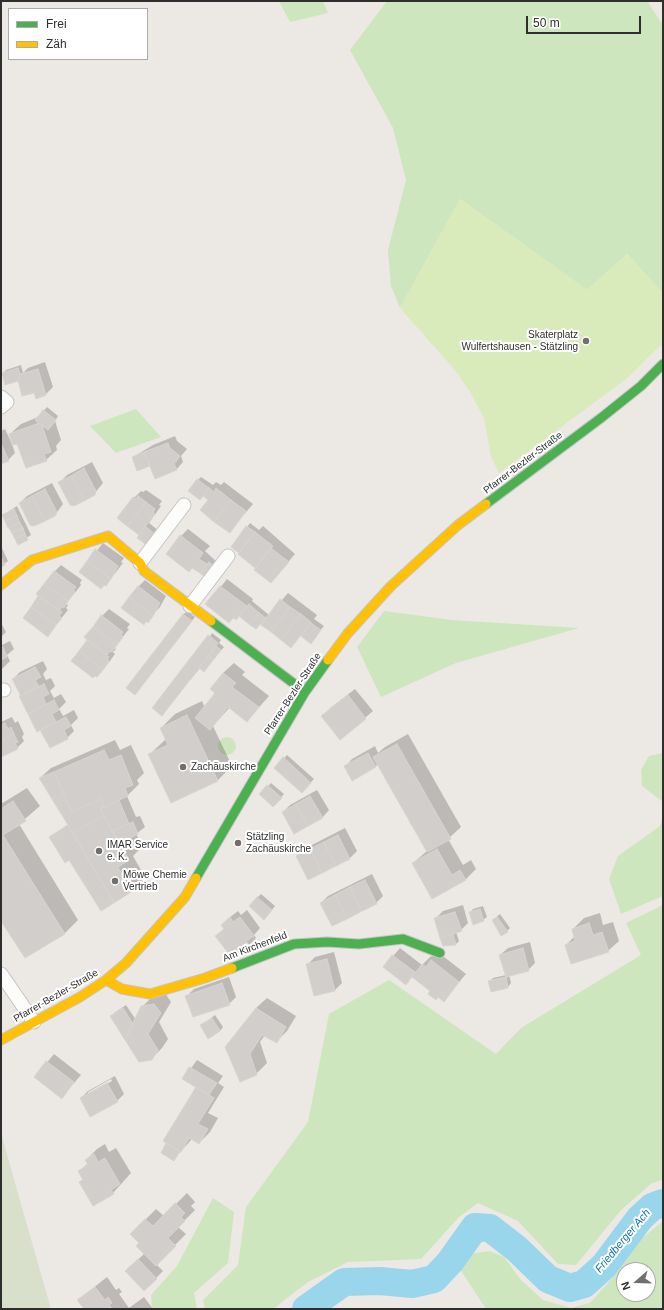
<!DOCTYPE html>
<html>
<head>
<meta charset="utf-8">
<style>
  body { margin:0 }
  #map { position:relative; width:664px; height:1310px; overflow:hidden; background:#ece8e4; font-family:Helvetica,sans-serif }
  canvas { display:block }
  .frame { position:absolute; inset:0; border:2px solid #2e2e2e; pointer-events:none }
  .legend { position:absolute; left:8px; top:8px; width:140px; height:52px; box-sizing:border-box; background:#fff; border:1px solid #ababab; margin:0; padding:5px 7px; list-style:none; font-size:12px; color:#2e2e2e }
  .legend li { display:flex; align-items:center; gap:8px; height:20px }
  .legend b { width:20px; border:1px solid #ababab }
  .north { position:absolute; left:616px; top:1262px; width:40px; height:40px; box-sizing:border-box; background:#fff; border:1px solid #ababab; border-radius:50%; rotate:250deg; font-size:11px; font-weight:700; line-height:16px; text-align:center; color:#2e2e2e }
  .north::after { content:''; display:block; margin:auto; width:14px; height:18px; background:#706f6e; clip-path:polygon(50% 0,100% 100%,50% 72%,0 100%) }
  .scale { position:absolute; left:526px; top:16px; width:115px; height:18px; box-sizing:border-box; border:2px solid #2e2e2e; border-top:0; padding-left:5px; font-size:12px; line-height:14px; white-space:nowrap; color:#2e2e2e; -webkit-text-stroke:3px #fff; paint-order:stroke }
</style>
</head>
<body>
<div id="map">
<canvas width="664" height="1310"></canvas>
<div class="frame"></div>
<ul class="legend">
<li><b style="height:5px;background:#4caf50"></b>Frei</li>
<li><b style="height:5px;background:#ffc107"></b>Zäh</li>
</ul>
<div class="north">N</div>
<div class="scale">50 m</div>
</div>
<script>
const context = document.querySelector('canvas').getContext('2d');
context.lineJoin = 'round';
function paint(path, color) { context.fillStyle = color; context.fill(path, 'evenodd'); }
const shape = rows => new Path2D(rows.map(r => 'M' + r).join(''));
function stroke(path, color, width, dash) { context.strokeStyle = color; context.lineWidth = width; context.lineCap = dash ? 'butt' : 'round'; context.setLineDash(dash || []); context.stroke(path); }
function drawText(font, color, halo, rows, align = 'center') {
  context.font = font + ' Helvetica,sans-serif'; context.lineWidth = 4; context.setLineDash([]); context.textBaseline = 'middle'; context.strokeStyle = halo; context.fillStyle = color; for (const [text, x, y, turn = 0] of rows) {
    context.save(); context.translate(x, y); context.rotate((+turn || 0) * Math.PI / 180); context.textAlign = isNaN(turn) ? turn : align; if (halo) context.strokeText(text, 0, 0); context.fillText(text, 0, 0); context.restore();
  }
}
const green = shape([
  [279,1,323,1,328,13,290,22],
  [387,1,647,1,663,25,663,293,627,254,587,290,460,199,400,308,391,286,388,250,406,180,393,128,350,50],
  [136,409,161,437,116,453,90,426],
  [384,611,452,620,579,628,456,663,381,697,357,647],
  '218 746a9 9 0 1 1 18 0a9 9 0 1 1-18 0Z',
  [663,753,663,802,642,786,641,770,649,756],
  [663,816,663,896,621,914,609,879,618,856,660,826],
  [663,905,663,1180,652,1183,621,1210,576,1265,558,1264,518,1221,478,1203,459,1217,421,1259,348,1262,308,1282,273,1309,205,1309,203,1300,238,1265,246,1207,308,1122,329,1014,389,980,496,1054,521,1028,641,955,626,923],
  [213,1198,234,1212,228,1263,194,1293,197,1309,152,1309,151,1295,177,1266],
  [661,1223,663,1223,663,1309,486,1309,458,1266,471,1254,489,1251,504,1257,520,1279,543,1300,571,1308,590,1303,614,1276,636,1243],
  [624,1270,648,1270,648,1294,624,1294]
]);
const cemetery = shape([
  [1,1133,19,1197,51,1309,1,1309]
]);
const pitch = shape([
  [460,199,587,290,627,254,663,293,663,343,626,379,499,473,491,457,484,418,469,390,454,369,400,308]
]);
const shadow = shape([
  [45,362,53,387,46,394,35,391,19,380,3,373,6,370,21,365,23,373,28,368],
  [47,407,58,416,55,421,61,440,56,446,57,450,46,460,18,442,12,444,15,453,8,460,1,463,1,431,5,429,11,442,12,442,10,434,21,424,38,417],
  [175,436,177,441,187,449,181,456,183,462,176,470,150,464,133,457,153,445],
  [92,462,103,483,94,494,60,482,67,475],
  [201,477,213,485,216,482,221,485,224,482,253,504,229,532,198,480],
  [52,483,63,504,55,515,20,503,27,496],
  [146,490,162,501,159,505,161,506,149,523,159,531,151,542,118,518,134,498,141,491,143,492],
  [17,506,31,535,18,543,3,515],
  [250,523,259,530,263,526,295,554,271,582,239,554,243,549,232,547],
  [188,529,210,546,205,551,218,563,206,577,193,567,181,536],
  [103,543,124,558,121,562,123,563,106,585,80,572],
  [1,546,8,561,1,566],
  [61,565,82,580,80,583,81,585,66,604,68,605,66,608,68,610,48,635,24,618,54,572],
  [227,579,253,599,252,601,269,615,288,593,317,615,314,619,324,626,311,642,301,635,291,646,261,623,240,615,236,619,207,604],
  [145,580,166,596,160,607,144,624,138,587],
  [109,609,130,624,127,628,129,629,114,648,116,649,113,652,115,654,104,669,73,661,89,640,102,616],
  [187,611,195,617,135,694,184,614],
  [1,623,6,632,1,637],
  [212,633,221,640,219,643,224,647,204,671,200,668,165,711],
  [10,641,14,649,7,655,10,661,1,670,1,642,2,645],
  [43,661,47,669,43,674,46,680,51,678,55,686,50,691,54,698,61,694,66,702,59,709,63,716,74,710,78,718,71,725,74,731,67,738,41,729,38,730,13,679,20,672],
  [234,663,245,672,242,675,269,696,247,721,230,707,213,726,232,766,218,780,172,801,150,754,166,739,161,728,175,714,202,701,205,708,216,693,223,673],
  [355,689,373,711,340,739,329,709],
  [12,717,15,723,18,721,24,734,22,737,24,741,17,748,1,756,1,722],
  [408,734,461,827,448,839,463,865,471,860,476,869,465,880,413,863,427,851,378,764,375,767,345,767,352,759,375,746,378,753,385,747],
  [115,740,120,750,131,745,144,773,137,780,139,784,127,796,136,817,140,816,145,827,136,834,143,846,133,856,145,877,131,892,101,910,70,859,51,837,69,824,40,778,51,768],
  [287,755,314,779,302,792,275,768],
  [271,783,284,794,273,806,261,794],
  [27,788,40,806,19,824,78,920,64,934,1,919,1,804],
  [317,790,329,810,322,818,283,812,290,805],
  [345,828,357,851,350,858,308,879,297,856,304,849],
  [372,874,383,896,376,903,321,903,328,896],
  [261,894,275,906,268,915,257,898],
  [463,905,468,923,461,930,456,932,459,941,456,944,444,945,436,918,443,911],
  [483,906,487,917,483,920,470,913,473,909],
  [247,910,260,928,254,935,256,938,249,945,217,936,225,928,222,925,229,918,238,911,241,915],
  [600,913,603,925,613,922,619,941,608,951,566,945,575,936,573,929,584,918],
  [500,914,510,928,507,931,493,920],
  [530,942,535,963,528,970,509,975,511,983,508,987,492,991,489,982,493,978,506,975,500,955,508,948],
  [400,948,422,965,430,957,439,953,466,974,444,1000,439,996,436,999,432,990,413,976,406,983,384,967],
  [334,952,342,983,335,990,308,964,315,957],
  [229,977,236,997,229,1004,187,996,194,989],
  [165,993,171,1002,159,1022,168,1039,162,1048,151,1059,114,1013,126,1005,136,1020,142,1007,153,996],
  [267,998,296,1016,287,1031,276,1042,265,1035,260,1042,267,1063,256,1074,241,1081,256,1008],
  [215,1015,223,1027,220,1031,201,1026],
  [54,1054,81,1075,62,1097,35,1077],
  [197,1060,223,1076,218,1083,224,1087,208,1113,218,1118,210,1132,199,1143,192,1139,174,1159,167,1144,197,1087,184,1078],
  [115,1076,124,1094,117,1101,81,1098,88,1091],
  [111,1079,112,1081,88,1094,88,1092],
  [105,1144,109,1152,116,1148,131,1173,113,1193,93,1205,80,1182,84,1179,79,1172,88,1163,86,1160,97,1149],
  [187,1193,195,1202,191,1206,195,1210,178,1227,186,1234,156,1264,163,1271,156,1278,126,1271,145,1253,140,1243,131,1234,156,1209,164,1216],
  [107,1277,116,1290,119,1288,122,1292,119,1294,129,1308,144,1297,153,1309,85,1309,78,1300]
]);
const river = shape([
  [306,1309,344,1282,380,1281,412,1284,434,1279,450,1262,475,1227,490,1228,517,1249,548,1279,570,1288,584,1284,604,1266,640,1218,652,1207,663,1203]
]);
const building = shape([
  [18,368,20,374,18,381,5,385,2,373,18,368],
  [38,369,46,395,36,399,34,393,22,396,18,381,20,374,38,369],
  [43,410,56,420,48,430,35,420,43,410],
  [39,423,42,425,51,452,44,454,47,461,26,468,17,444,12,445,9,434,39,423],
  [1,443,9,461,1,464,1,443],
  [168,443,170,448,180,456,174,464,177,470,155,479,144,452,168,443],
  [144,452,150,466,137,471,132,457,144,452],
  [84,468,96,491,95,495,84,501,71,476,84,468],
  [71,476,84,501,74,506,70,505,58,482,71,476],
  [197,479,209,488,200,500,188,491,197,479],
  [209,488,214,492,216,488,231,500,214,522,200,510,208,500,203,496,209,488],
  [45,489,57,512,55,516,45,521,32,496,45,489],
  [32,496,45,521,34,526,30,525,19,503,32,496],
  [138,496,146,502,127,526,117,518,133,497,136,499,138,496],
  [231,500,246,511,230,533,214,522,231,500],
  [146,502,155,509,153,512,155,514,139,535,127,526,146,502],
  [14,509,17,516,5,521,2,515,14,509],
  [17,516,20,523,8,528,5,521,17,516],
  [20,523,23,528,12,533,9,528,20,523],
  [145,526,156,535,148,546,137,538,145,526],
  [246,526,255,532,239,553,231,547,246,526],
  [23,528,25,534,15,539,12,533,23,528],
  [255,532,273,546,255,568,238,554,255,532],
  [25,534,28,540,18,545,15,539,25,534],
  [180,535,203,553,199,559,207,564,200,573,192,568,189,572,166,554,180,535],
  [271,548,289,562,271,583,254,570,271,548],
  [95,549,118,566,111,579,87,561,95,549],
  [2,559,5,565,1,567,1,560,2,559],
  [87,561,111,579,106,586,104,585,101,589,79,572,87,561],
  [209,562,215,567,206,578,200,573,209,562],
  [54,571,76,587,73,591,75,592,68,601,44,584,54,571],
  [44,584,68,601,64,608,62,607,59,611,36,594,44,584],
  [138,586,160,603,153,616,129,597,138,586],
  [220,586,247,606,236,620,233,618,229,623,205,604,220,586],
  [38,596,62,612,59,616,62,618,56,625,31,607,38,596],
  [129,597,153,616,148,623,146,621,144,625,121,608,129,597],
  [280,599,290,607,271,632,261,625,280,599],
  [249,604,259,613,250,625,239,616,249,604],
  [31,607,56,625,48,637,23,618,31,607],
  [290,607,301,614,281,640,271,632,290,607],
  [259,613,266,618,256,629,250,625,259,613],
  [183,614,192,621,135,695,126,688,183,614],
  [301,614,311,622,291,648,281,640,301,614],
  [101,615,123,632,121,635,123,637,117,645,93,627,101,615],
  [311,623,321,630,311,644,301,636,311,623],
  [93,627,117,645,112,652,110,651,107,655,84,637,93,627],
  [208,635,218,643,162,716,152,708,208,635],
  [87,640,109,657,107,660,109,661,103,670,79,651,87,640],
  [216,646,221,650,213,660,208,656,216,646],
  [3,647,7,657,1,660,1,648,3,647],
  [79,651,103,670,97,677,95,676,93,678,71,661,79,651],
  [208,656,213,660,204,672,199,668,208,656],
  [35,667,41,677,35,680,39,687,21,696,12,679,35,667],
  [223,673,236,683,232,687,259,707,247,722,228,707,210,730,195,718,215,693,210,689,223,673],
  [44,684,49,694,43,697,46,704,28,714,19,696,44,684],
  [348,695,366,719,340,740,321,716,348,695],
  [54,700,59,710,52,714,56,722,37,732,28,714,54,700],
  [187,715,218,781,171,803,148,754,168,745,160,728,187,715],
  [66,717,71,726,64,730,68,739,50,748,40,730,66,717],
  [5,723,8,729,11,727,14,734,1,741,1,725,5,723],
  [14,734,18,742,15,743,18,749,1,757,1,741,14,734],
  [397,744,451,839,427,852,373,757,397,744],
  [104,750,109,760,121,755,133,785,125,788,128,796,104,807,101,799,72,812,54,772,104,750],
  [368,753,376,767,352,781,344,766,368,753],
  [283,757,311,783,302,793,274,768,283,757],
  [54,772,72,812,101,799,104,807,100,809,104,816,73,833,39,778,54,772],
  [267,785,282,798,273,807,259,794,267,785],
  [310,796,323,818,308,826,296,804,310,796],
  [119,800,129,824,112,831,100,809,119,800],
  [13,801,26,821,3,835,65,934,25,958,1,921,1,809,13,801],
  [296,804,308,826,294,834,282,812,296,804],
  [104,816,129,860,118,867,131,892,114,903,73,833,104,816],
  [133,822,138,834,119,843,112,831,133,822],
  [68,825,114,903,101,911,69,860,65,863,49,837,68,825],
  [338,835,350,859,336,866,324,842,338,835],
  [324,842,336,866,322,873,310,849,324,842],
  [310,849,322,873,308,880,296,856,310,849],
  [437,849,452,875,460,870,466,880,432,899,412,863,437,849],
  [365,880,377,904,362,911,350,887,365,880],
  [350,887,362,911,347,919,335,895,350,887],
  [335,895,347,919,332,926,320,903,335,895],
  [257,897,272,910,264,920,249,906,257,897],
  [480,909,484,921,473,925,469,912,480,909],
  [455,912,462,931,440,938,434,918,455,912],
  [230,917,233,922,240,917,254,936,246,941,250,946,240,953,236,949,229,954,215,936,224,929,221,925,230,917],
  [497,917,508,932,501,936,492,920,497,917],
  [589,923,593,935,602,932,609,952,571,964,565,945,575,941,572,929,589,923],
  [453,934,456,945,443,946,440,938,453,934],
  [523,948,529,971,506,977,499,955,523,948],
  [392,955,415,972,406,985,383,967,392,955],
  [327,959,335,991,314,996,306,964,327,959],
  [431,960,459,982,444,1002,438,997,436,1000,428,994,430,991,412,977,422,964,426,967,431,960],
  [506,977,508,988,491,992,488,981,506,977],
  [222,983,230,1005,193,1017,185,996,222,983],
  [154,1004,161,1013,148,1034,158,1050,152,1060,139,1062,125,1040,141,1006,154,1004],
  [123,1008,133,1024,125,1040,110,1016,123,1008],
  [256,1008,286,1027,277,1043,262,1035,250,1054,257,1075,240,1082,225,1047,256,1008],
  [212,1018,220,1031,208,1039,200,1025,212,1018],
  [46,1061,74,1082,62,1099,34,1077,46,1061],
  [189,1067,217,1083,209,1095,182,1079,189,1067],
  [107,1083,118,1102,90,1117,80,1098,107,1083],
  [196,1087,214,1098,198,1124,208,1129,199,1144,189,1138,181,1152,163,1141,196,1087],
  [166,1143,180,1151,174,1161,161,1153,166,1143],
  [94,1154,98,1162,105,1158,120,1184,111,1190,114,1194,93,1206,79,1182,83,1180,78,1171,88,1165,85,1160,94,1154],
  [175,1203,185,1213,181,1217,185,1221,168,1238,176,1246,156,1266,136,1246,139,1243,130,1234,145,1219,153,1226,175,1203],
  [138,1259,157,1279,144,1291,125,1271,138,1259],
  [95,1287,105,1300,108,1297,112,1303,109,1305,112,1309,84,1309,77,1300,95,1287]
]);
const street = shape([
  [1,397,7,402,1,407],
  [140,563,184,505],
  [190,606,228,556],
  [1,690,4,690],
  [1,974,34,1022]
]);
const fast = shape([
  [486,504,601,418,641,386,663,364],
  [211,621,305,692],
  [196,878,305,692,328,660],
  [232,968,294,944,327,942,359,944,403,939,440,953]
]);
const slow = shape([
  [1,585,32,560,108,536,140,563,144,571,211,621],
  [328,660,348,633,391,586,458,525,486,504],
  [106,980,122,989,150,994,205,978,232,968],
  [1,1040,80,997,106,980,126,963,185,897,196,878]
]);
const markers = [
  [586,341,4,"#706f6e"],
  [183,767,4,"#706f6e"],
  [238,843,4,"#706f6e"],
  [99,851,4,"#706f6e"],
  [115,881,4,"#706f6e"]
];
const poiNames = [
  ["Skaterplatz",578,335,"right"],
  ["Wulfertshausen - Stätzling",578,347,"right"],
  ["Zachäuskirche",191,767],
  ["Stätzling",246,837],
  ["Zachäuskirche",246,849],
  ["IMAR Service",107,845],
  ["e. K.",107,857],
  ["Möwe Chemie",123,875],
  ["Vertrieb",123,887]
];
const streetNames = [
  ["Pfarrer-Bezler-Straße",523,463,-37],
  ["Pfarrer-Bezler-Straße",293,694,-57],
  ["Am Kirchenfeld",255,947,-21],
  ["Pfarrer-Bezler-Straße",56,996,-30]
];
const waterNames = [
  ["Friedberger Ach",623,1241,-50]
];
paint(green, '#cee6be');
paint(cemetery, '#d8e0cc');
paint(pitch, '#d9eabb');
paint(shadow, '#0003');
stroke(river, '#99d6ec', 28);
paint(building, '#d1cecb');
stroke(building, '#d7d4d0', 1);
stroke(street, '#c5c4c5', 15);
stroke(fast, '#c5c4c5', 11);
stroke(slow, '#c5c4c5', 11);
stroke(street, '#fcfcfb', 13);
stroke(fast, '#4caf50', 9);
stroke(slow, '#ffc107', 9);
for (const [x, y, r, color] of markers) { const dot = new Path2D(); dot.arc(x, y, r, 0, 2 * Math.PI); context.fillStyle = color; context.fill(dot); stroke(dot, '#fff', 1.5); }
drawText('10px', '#2e2e2e', '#fff', poiNames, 'left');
drawText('10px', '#2e2e2e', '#fff', streetNames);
drawText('italic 11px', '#0d6fa3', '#fff', waterNames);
</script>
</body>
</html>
